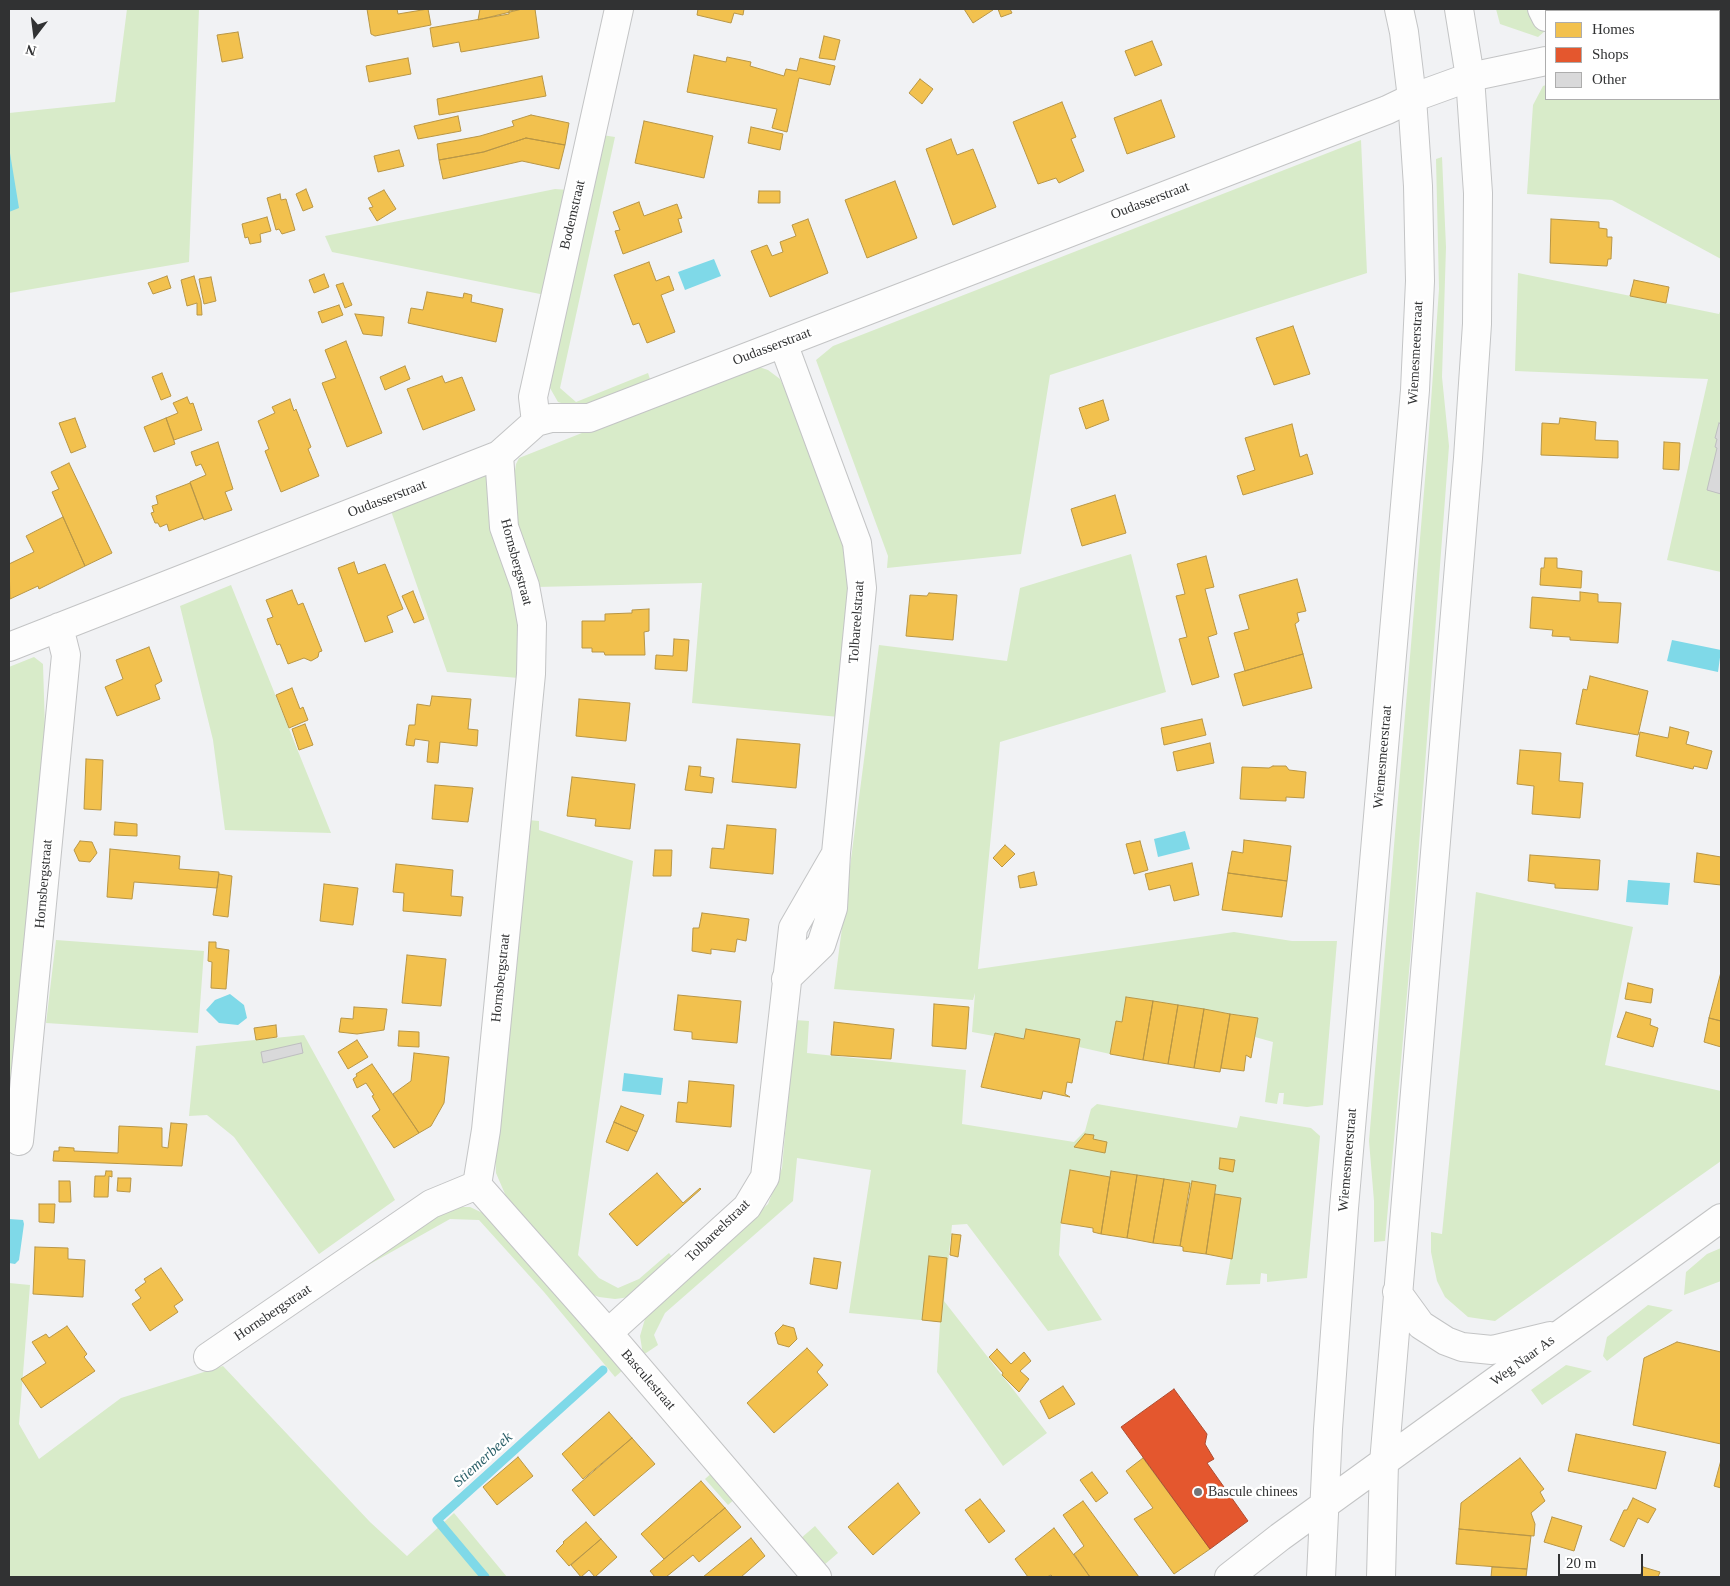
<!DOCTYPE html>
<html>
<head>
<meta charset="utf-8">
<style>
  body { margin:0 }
  #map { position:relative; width:1730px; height:1586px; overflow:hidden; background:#f1f2f4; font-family:Georgia,serif }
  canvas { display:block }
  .frame { position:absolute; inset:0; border:10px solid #313233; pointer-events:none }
  .legend { position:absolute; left:1545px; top:10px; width:175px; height:90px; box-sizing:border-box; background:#fff; border:1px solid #adadad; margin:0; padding:6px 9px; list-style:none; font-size:15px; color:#313233 }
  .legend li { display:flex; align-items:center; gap:10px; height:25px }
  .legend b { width:25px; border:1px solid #adadad }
  .north { position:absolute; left:10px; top:10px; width:50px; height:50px; -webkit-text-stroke:4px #fff; paint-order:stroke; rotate:195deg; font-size:14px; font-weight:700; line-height:20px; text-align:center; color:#313233 }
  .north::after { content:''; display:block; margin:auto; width:18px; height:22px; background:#313233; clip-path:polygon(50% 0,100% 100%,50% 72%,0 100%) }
  .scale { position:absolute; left:1558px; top:1554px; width:85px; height:22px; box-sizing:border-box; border:2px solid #313233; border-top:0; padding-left:6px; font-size:15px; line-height:18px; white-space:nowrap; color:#313233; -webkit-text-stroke:4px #fff; paint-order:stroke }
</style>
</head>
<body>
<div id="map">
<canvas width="1730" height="1586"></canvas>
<div class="frame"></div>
<ul class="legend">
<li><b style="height:14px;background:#f2c14e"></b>Homes</li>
<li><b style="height:14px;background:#e4572e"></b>Shops</li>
<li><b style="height:14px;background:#d9d9da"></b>Other</li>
</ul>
<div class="north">N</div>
<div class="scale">20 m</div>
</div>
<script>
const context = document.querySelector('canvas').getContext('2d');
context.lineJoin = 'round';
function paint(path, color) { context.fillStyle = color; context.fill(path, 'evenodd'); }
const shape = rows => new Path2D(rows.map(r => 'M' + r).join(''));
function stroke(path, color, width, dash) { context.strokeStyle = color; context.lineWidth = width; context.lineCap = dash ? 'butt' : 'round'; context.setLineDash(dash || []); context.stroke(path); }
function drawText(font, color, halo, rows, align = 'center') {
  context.font = font + ' Georgia,serif'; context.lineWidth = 5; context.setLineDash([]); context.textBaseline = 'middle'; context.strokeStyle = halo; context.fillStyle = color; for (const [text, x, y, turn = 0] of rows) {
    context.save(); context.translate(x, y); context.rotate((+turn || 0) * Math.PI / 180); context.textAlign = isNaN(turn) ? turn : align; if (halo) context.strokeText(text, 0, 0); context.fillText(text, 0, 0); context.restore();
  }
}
const green = shape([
  [127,9,199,9,189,262,9,293,9,113,115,102],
  [1496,9,1535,9,1545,31,1538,37,1500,24],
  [1546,85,1546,99,1719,99,1719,88,1721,87,1721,259,1612,200,1527,194,1533,105,1543,86],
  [602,135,615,137,560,388,576,402,648,373,651,382,583,410,558,402,550,388,549,376],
  [1361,140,1367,273,1050,375,1021,554,887,568,888,556,816,360,833,346],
  [1442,157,1446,247,1442,377,1449,446,1412,938,1385,1241,1374,1242,1374,1201,1369,1141,1428,444,1439,289,1436,159],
  [555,189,569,190,545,295,332,252,325,236],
  [1518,273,1719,314,1721,309,1721,572,1667,560,1708,379,1515,371],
  [753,365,768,370,780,379,787,393,851,555,839,717,692,703,702,583,537,587,515,517,512,490,516,464,519,458],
  [489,474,523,619,519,678,447,672,390,508],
  [1131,554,1166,692,1000,742,978,969,1234,932,1292,941,1337,941,1323,1105,1307,1107,1283,1104,1284,1093,1279,1093,1277,1104,1265,1102,1273,1042,1255,1037,1257,1018,1127,997,1122,1022,1116,1022,1110,1054,1079,1047,1080,1039,1026,1029,1024,1039,995,1033,994,1036,972,1032,975,993,973,1000,834,989,879,645,1007,661,1020,588],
  [231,585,331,833,225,830,213,740,180,606],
  [34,657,43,664,45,729,16,1079,9,1090,9,667],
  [528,820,539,821,539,830,633,861,578,1255,599,1278,618,1288,639,1279,669,1253,674,1259,630,1297,615,1299,599,1297,585,1292,508,1201,496,1173,495,1155],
  [1476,892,1633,927,1605,1065,1721,1091,1721,1161,1495,1321,1468,1317,1445,1297,1437,1281,1431,1252,1431,1232,1442,1234],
  [56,940,204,951,198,1033,46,1023],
  [795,1020,809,1021,807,1053,966,1070,962,1124,1074,1142,1085,1131,1091,1109,1097,1104,1237,1128,1240,1116,1311,1128,1320,1136,1307,1278,1267,1282,1267,1274,1261,1273,1260,1284,1226,1285,1241,1198,1189,1190,1189,1183,1112,1171,1110,1177,1070,1170,1061,1223,1059,1255,1102,1320,1048,1331,967,1224,952,1225,944,1301,1047,1433,1003,1466,937,1372,940,1322,849,1313,871,1170,797,1158,793,1201,665,1313,654,1335,658,1345,643,1355,640,1336,647,1312,768,1204,782,1168],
  [304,1035,395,1200,319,1254,234,1137,207,1115,189,1116,196,1046],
  [456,1207,470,1207,489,1216,624,1369,615,1377,544,1292,479,1220,450,1219,347,1277,444,1210],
  [1721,1248,1721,1281,1684,1295,1686,1272,1707,1254],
  [9,1283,30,1285,19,1424,39,1459,121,1398,223,1366,370,1522,407,1556,454,1513,507,1577,9,1577],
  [1648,1305,1673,1310,1607,1361,1603,1356,1607,1337],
  [1566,1365,1592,1371,1542,1405,1531,1390],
  [714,1471,736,1498,728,1505,705,1479],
  [815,1526,838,1553,824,1565,800,1539]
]);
const water = shape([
  [9,147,19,208,9,212],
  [714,259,721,276,685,290,678,272],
  [1672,640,1721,650,1718,672,1667,661],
  [1185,831,1190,849,1158,857,1154,839],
  [1628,880,1670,883,1668,905,1626,902],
  [230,994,244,1005,247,1018,238,1025,219,1023,206,1010,215,1000],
  [624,1073,663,1078,661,1095,622,1091],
  [9,1219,23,1220,24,1224,19,1260,15,1264,9,1263]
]);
const homes = shape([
  [367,9,397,9,398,14,428,9,431,25,375,36,371,34,367,9],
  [480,9,522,9,478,20,480,9],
  [522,9,535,9,539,38,461,52,459,42,433,47,430,28,509,14,509,11,522,9],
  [698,9,744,9,743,15,734,13,731,23,697,15,698,9],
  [964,9,993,9,993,10,973,23,964,9],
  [998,9,1010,9,1012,13,1001,17,998,9],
  [238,32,243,58,222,62,217,35,238,32],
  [824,36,840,40,835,60,819,58,824,36],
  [1152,41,1162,65,1135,76,1125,51,1152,41],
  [694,55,726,62,727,57,751,62,750,66,784,76,786,69,797,71,800,58,835,66,830,85,799,78,787,132,772,128,777,109,687,92,694,55],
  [408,58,411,74,369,82,366,66,408,58],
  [542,76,546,96,439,115,437,99,542,76],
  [920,79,933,89,922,104,909,93,920,79],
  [1161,100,1175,137,1127,154,1114,118,1161,100],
  [1062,102,1076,137,1071,139,1084,171,1059,183,1056,178,1038,184,1013,122,1062,102],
  [531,115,569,123,565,145,526,138,483,152,439,160,437,144,480,136,514,126,512,121,531,115],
  [458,116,461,131,418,139,414,126,458,116],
  [644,121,713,136,704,178,635,163,644,121],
  [751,127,783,134,780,150,748,143,751,127],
  [526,138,565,145,559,169,522,161,443,179,439,160,484,152,526,138],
  [951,139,957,155,973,149,996,207,953,225,926,149,951,139],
  [399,150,404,166,378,172,374,156,399,150],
  [895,181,917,238,867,258,845,200,895,181],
  [306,189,313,207,303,211,296,194,306,189],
  [384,190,396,209,377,221,369,208,373,207,368,198,384,190],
  [759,191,780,191,780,203,758,203,759,191],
  [280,194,281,200,286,199,295,230,282,234,279,229,276,230,267,198,280,194],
  [639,202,644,216,677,204,682,218,678,219,682,232,623,254,615,231,620,230,613,212,639,202],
  [267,217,271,231,260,234,261,242,250,244,248,237,245,238,242,224,267,217],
  [808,219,828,273,770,297,751,251,767,245,772,256,783,252,780,242,796,236,792,225,808,219],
  [1551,219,1599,222,1599,228,1607,229,1607,237,1612,237,1611,259,1608,259,1607,266,1550,263,1551,219],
  [649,262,656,281,669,276,674,290,661,295,675,332,647,343,639,323,633,325,614,275,649,262],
  [324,274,329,287,314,293,309,280,324,274],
  [167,276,171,288,153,294,148,283,167,276],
  [194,276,201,301,202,315,197,315,197,303,187,306,181,280,194,276],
  [211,277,216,301,204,304,199,279,211,277],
  [1634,280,1669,287,1666,303,1630,296,1634,280],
  [343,283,352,305,345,308,336,285,343,283],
  [427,292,463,298,464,293,472,295,471,302,503,309,496,342,408,323,411,308,423,310,427,292],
  [339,305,343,315,322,323,318,312,339,305],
  [355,314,384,317,382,336,363,334,355,314],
  [1293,326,1310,374,1274,385,1256,338,1293,326],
  [346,341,382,433,347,447,322,383,336,378,325,350,346,341],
  [405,366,410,379,385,390,380,377,405,366],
  [162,373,171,396,161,400,152,377,162,373],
  [442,376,445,383,462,377,475,410,423,430,407,389,442,376],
  [187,397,190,404,193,403,202,430,174,440,166,418,178,413,173,403,187,397],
  [290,399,294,411,296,409,311,447,308,449,319,476,281,492,265,451,269,449,258,421,275,413,272,407,290,399],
  [1103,400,1109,420,1086,429,1079,408,1103,400],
  [75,418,86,447,71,453,59,423,75,418],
  [166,418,175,444,154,452,144,427,166,418],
  [1560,418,1596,422,1595,440,1618,441,1618,458,1541,455,1542,423,1559,424,1560,418],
  [1292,424,1300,457,1307,454,1313,474,1243,495,1237,476,1255,470,1245,438,1292,424],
  [218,442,233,489,225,492,232,510,204,520,190,482,206,475,201,464,196,466,191,452,218,442],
  [1664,442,1680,443,1679,470,1663,469,1664,442],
  [69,463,112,553,85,566,52,492,59,489,51,472,69,463],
  [190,483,203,518,169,531,167,524,160,527,158,523,155,523,151,513,154,512,152,506,158,504,156,496,190,483],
  [1115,495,1126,533,1082,546,1071,509,1115,495],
  [63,517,85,566,39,589,38,586,10,599,9,564,34,552,26,536,63,517],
  [1206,556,1214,587,1205,589,1217,634,1208,637,1219,677,1192,685,1179,639,1187,637,1176,596,1185,594,1177,564,1206,556],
  [1545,558,1557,558,1557,568,1582,571,1581,588,1540,585,1541,568,1544,568,1545,558],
  [354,562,358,574,385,564,403,609,387,616,393,632,365,642,338,568,354,562],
  [1297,579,1306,611,1297,613,1299,621,1295,624,1303,654,1245,671,1234,633,1249,629,1239,595,1297,579],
  [292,590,298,605,303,603,322,651,319,652,318,657,311,661,304,658,288,664,280,644,277,645,267,619,273,617,266,600,292,590],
  [413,591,424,619,414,623,402,596,413,591],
  [1580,592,1598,594,1598,602,1621,603,1618,643,1570,640,1570,637,1552,636,1553,630,1530,628,1532,597,1580,601,1580,592],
  [929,593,957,595,953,640,906,636,910,595,927,596,929,593],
  [649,609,649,631,644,632,645,655,605,655,604,652,592,652,592,648,582,648,582,621,605,621,605,614,632,613,632,610,649,609],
  [674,639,689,640,687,671,655,669,656,655,673,656,674,639],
  [149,647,162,681,155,685,160,699,117,716,105,687,123,679,116,660,149,647],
  [1303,654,1312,688,1243,706,1234,674,1303,654],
  [1590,676,1648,691,1638,735,1576,724,1583,689,1587,690,1590,676],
  [292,688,300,709,303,707,308,720,289,728,276,695,292,688],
  [432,696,471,699,468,729,478,730,477,746,440,742,438,763,427,762,429,741,415,739,414,746,406,745,409,725,415,725,417,704,430,706,432,696],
  [579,699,630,703,626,741,576,736,579,699],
  [1202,719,1206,735,1164,745,1161,728,1202,719],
  [305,724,313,745,299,750,292,729,305,724],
  [1670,727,1689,732,1686,744,1712,751,1707,769,1694,766,1693,769,1636,756,1640,732,1668,738,1670,727],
  [737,739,800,744,796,788,732,782,737,739],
  [1210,743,1214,763,1177,771,1173,752,1210,743],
  [1520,750,1561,753,1559,781,1583,783,1580,818,1532,814,1534,786,1517,784,1520,750],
  [86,759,103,760,101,810,84,809,86,759],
  [689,766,701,767,700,776,714,778,712,793,685,790,689,766],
  [1273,766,1286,766,1289,770,1306,772,1304,798,1286,797,1286,801,1240,799,1242,767,1269,768,1273,766],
  [572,777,635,784,630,829,595,826,596,819,567,816,572,777],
  [435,785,473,788,468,822,432,819,435,785],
  [115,822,137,824,137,836,114,835,115,822],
  [727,825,776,829,773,874,710,868,712,848,724,849,727,825],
  [1244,840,1291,846,1287,881,1228,873,1232,851,1243,853,1244,840],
  [80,841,92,842,97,853,90,862,79,861,74,850,80,841],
  [1140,841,1148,870,1134,874,1126,844,1140,841],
  [1005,845,1015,854,1002,867,993,858,1005,845],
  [110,849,180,856,179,869,219,872,217,888,134,882,132,899,107,897,110,849],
  [655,850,672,850,671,876,653,876,655,850],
  [1697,853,1721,857,1721,885,1694,882,1697,853],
  [1530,855,1600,860,1598,890,1555,888,1555,884,1528,881,1530,855],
  [1192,863,1199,895,1174,901,1170,885,1149,890,1145,874,1192,863],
  [396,864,453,870,451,896,463,897,461,916,403,911,404,893,393,892,396,864],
  [1034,872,1037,885,1020,888,1018,876,1034,872],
  [1228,873,1287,881,1282,917,1222,910,1228,873],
  [219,874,232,876,228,917,213,915,219,874],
  [324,884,358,888,353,925,320,921,324,884],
  [702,913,749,919,746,941,737,939,735,952,711,949,711,954,692,951,693,928,699,928,702,913],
  [209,942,216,942,216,948,229,950,226,989,211,988,212,962,208,961,209,942],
  [407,955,446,959,441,1006,402,1003,407,955],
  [1721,972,1721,1021,1709,1018,1721,972],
  [1628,983,1653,989,1651,1003,1625,999,1628,983],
  [678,995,741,1001,737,1043,692,1039,692,1032,674,1030,678,995],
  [1126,997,1153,1001,1143,1060,1110,1054,1116,1021,1122,1022,1126,997],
  [1153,1001,1178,1005,1168,1064,1143,1060,1153,1001],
  [934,1004,969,1007,966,1049,932,1046,934,1004],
  [1178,1005,1204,1009,1194,1068,1168,1064,1178,1005],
  [354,1007,387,1009,384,1030,357,1034,339,1032,341,1018,353,1019,354,1007],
  [1204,1009,1230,1014,1220,1072,1194,1068,1204,1009],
  [1626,1012,1651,1019,1650,1025,1658,1028,1653,1047,1617,1037,1626,1012],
  [1230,1014,1258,1018,1251,1058,1246,1055,1244,1071,1221,1068,1230,1014],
  [1709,1018,1721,1021,1721,1047,1704,1042,1709,1018],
  [834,1022,894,1029,891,1059,831,1055,834,1022],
  [276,1025,277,1037,256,1040,254,1028,276,1025],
  [1026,1029,1080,1039,1072,1083,1067,1082,1065,1094,1070,1097,1043,1091,1041,1099,981,1087,995,1033,1024,1039,1026,1029],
  [399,1031,419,1032,419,1047,398,1046,399,1031],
  [357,1040,368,1057,348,1069,338,1052,357,1040],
  [414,1053,449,1057,444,1103,431,1126,419,1133,393,1094,411,1081,414,1053],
  [372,1064,419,1133,394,1148,372,1116,380,1110,372,1096,374,1095,366,1083,357,1088,353,1079,357,1076,356,1074,372,1064],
  [689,1081,734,1085,731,1127,676,1122,678,1102,687,1103,689,1081],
  [621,1106,644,1115,637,1132,614,1122,621,1106],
  [614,1122,637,1132,628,1151,606,1142,614,1122],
  [171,1123,187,1124,182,1166,53,1161,54,1151,59,1151,59,1147,74,1148,74,1151,118,1153,119,1126,162,1128,162,1147,168,1148,171,1123],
  [1085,1134,1094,1135,1093,1139,1107,1142,1105,1153,1074,1147,1085,1134],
  [1220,1158,1235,1160,1233,1172,1219,1169,1220,1158],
  [1070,1170,1110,1177,1101,1234,1093,1232,1093,1228,1061,1223,1070,1170],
  [106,1171,112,1171,112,1177,109,1176,108,1197,94,1197,95,1176,105,1176,106,1171],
  [1111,1171,1137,1175,1127,1238,1101,1234,1111,1171],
  [657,1173,683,1203,700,1188,701,1189,637,1246,609,1214,657,1173],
  [1137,1175,1164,1179,1153,1243,1127,1238,1137,1175],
  [118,1178,131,1178,130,1192,117,1191,118,1178],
  [1164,1179,1190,1183,1180,1246,1153,1243,1164,1179],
  [59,1181,70,1181,71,1202,59,1202,59,1181],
  [1192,1181,1216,1185,1206,1254,1183,1251,1183,1247,1180,1246,1192,1181],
  [1215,1194,1241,1198,1232,1259,1206,1254,1215,1194],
  [39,1204,55,1204,54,1223,39,1222,39,1204],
  [952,1234,961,1235,958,1257,950,1255,952,1234],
  [35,1247,68,1248,68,1259,85,1260,83,1297,33,1294,35,1247],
  [929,1256,947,1258,941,1322,922,1320,929,1256],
  [814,1258,841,1262,837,1289,810,1284,814,1258],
  [161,1268,183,1300,174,1306,178,1312,150,1331,132,1304,141,1298,135,1290,146,1282,144,1279,161,1268],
  [783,1325,794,1328,797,1339,789,1347,778,1344,775,1333,783,1325],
  [67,1326,87,1354,84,1357,95,1371,41,1408,21,1379,46,1363,32,1342,46,1334,49,1338,67,1326],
  [1677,1342,1721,1352,1721,1444,1633,1425,1644,1358,1677,1342],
  [807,1348,823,1365,817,1372,828,1385,774,1433,747,1403,807,1348],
  [997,1349,1011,1364,1024,1352,1031,1361,1020,1371,1029,1379,1019,1392,1002,1375,1003,1373,989,1357,997,1349],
  [1063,1386,1075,1404,1049,1419,1040,1401,1063,1386],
  [609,1412,632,1438,583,1479,562,1454,609,1412],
  [1576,1434,1666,1452,1656,1489,1568,1471,1576,1434],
  [632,1438,655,1464,594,1516,572,1490,632,1438],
  [518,1457,533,1476,497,1505,483,1487,518,1457],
  [1143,1458,1210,1549,1174,1574,1134,1519,1153,1508,1126,1471,1143,1458],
  [1520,1458,1544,1489,1540,1492,1545,1501,1531,1513,1535,1524,1534,1536,1459,1529,1461,1503,1520,1458],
  [1721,1460,1721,1488,1714,1486,1721,1460],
  [1092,1472,1108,1493,1096,1502,1080,1480,1092,1472],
  [701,1481,725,1508,664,1559,641,1534,701,1481],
  [898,1483,920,1513,873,1555,848,1527,898,1483],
  [1633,1498,1656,1509,1648,1523,1638,1518,1624,1547,1610,1540,1624,1510,1627,1510,1633,1498],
  [980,1499,1005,1531,989,1543,965,1510,980,1499],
  [1083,1501,1139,1577,1090,1577,1074,1554,1084,1546,1063,1515,1083,1501],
  [725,1508,741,1527,699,1562,693,1555,666,1577,655,1577,650,1571,725,1508],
  [1552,1517,1582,1526,1574,1551,1544,1542,1552,1517],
  [586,1522,601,1539,569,1566,556,1551,564,1543,563,1542,586,1522],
  [1054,1528,1090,1577,1053,1577,1051,1575,1047,1577,1028,1577,1015,1559,1054,1528],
  [1459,1529,1531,1536,1527,1569,1456,1564,1459,1529],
  [751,1538,765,1556,741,1577,703,1577,751,1538],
  [601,1539,617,1557,595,1577,589,1570,581,1577,571,1565,601,1539],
  [1492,1567,1527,1569,1526,1577,1491,1577,1492,1567],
  [1643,1567,1660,1572,1658,1577,1640,1577,1643,1567]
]);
const shops = shape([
  [1174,1389,1207,1434,1205,1444,1214,1459,1207,1463,1248,1521,1210,1549,1121,1427,1174,1389]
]);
const stream = shape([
  [485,1577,437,1520,603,1370]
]);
const building = shape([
  [1719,423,1721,424,1721,494,1707,490,1717,448,1715,447,1717,439,1715,438,1719,423],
  [301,1043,303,1053,263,1063,261,1052,301,1043]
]);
const minor = shape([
  [1542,9,1546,17],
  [1664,9,1666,11],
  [1634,11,1635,9],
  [1719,52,1721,53],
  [783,343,857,543,862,588,836,853,833,908,821,945,786,979],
  [536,422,533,397,619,9],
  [9,647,499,455,536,422,551,418,589,418,1387,110,1412,98,1470,77,1546,61],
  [19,1141,66,655,59,627],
  [477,1185,486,1130,531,674,532,624,525,586,504,527,499,455],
  [477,1185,608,1333,817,1577],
  [608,1333,747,1207,765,1177,793,928,834,857],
  [208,1357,431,1204,477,1185]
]);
const major = shape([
  [1397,1292,1421,1325,1446,1341,1462,1347,1492,1350,1550,1336],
  [1229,1577,1280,1537,1721,1218],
  [1321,1577,1328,1429,1344,1208,1415,390,1420,281,1418,186,1412,98,1404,32,1399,9],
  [1381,1577,1384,1463,1468,458,1477,324,1478,193,1470,77,1459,9]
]);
const markers = [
  [1198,1492,5,"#747577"]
];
const streetNames = [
  ["Oudasserstraat",1150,201,-21],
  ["Bodemstraat",573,215,-77],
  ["Oudasserstraat",772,347,-21],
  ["Wiemesmeerstraat",1416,353,-87],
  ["Oudasserstraat",387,499,-21],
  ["Hornsbergstraat",516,562,75],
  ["Tolbareelstraat",857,622,-86],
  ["Wiemesmeerstraat",1383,757,-85],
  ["Hornsbergstraat",44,884,-85],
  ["Hornsbergstraat",501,978,-84],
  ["Wiemesmeerstraat",1348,1160,-85],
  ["Tolbareelstraat",718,1231,-44],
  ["Hornsbergstraat",273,1313,-34],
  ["Weg Naar As",1523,1361,-36],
  ["Basculestraat",648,1380,49]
];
const poiNames = [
  ["Bascule chinees",1208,1492]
];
const waterNames = [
  ["Stiemerbeek",483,1460,-42]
];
paint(green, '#d8ebc9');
paint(water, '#7fd9e8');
paint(homes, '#f2c14e');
stroke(homes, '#b89646', 1);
paint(shops, '#e4572e');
stroke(shops, '#ae4c30', 1);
stroke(stream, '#7fd9e8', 9);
paint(building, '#d9d9da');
stroke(building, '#bebec0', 1);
stroke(minor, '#c3c4c5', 30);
stroke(major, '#c3c4c5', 30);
stroke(minor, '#fdfdfd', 28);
stroke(major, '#fdfdfd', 28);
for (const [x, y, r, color] of markers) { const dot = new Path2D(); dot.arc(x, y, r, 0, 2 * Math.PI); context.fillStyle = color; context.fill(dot); stroke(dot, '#fff', 2); }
drawText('14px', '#313233', '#fff', streetNames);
drawText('14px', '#313233', '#fff', poiNames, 'left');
drawText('italic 15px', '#2c6069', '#fff', waterNames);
</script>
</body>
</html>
